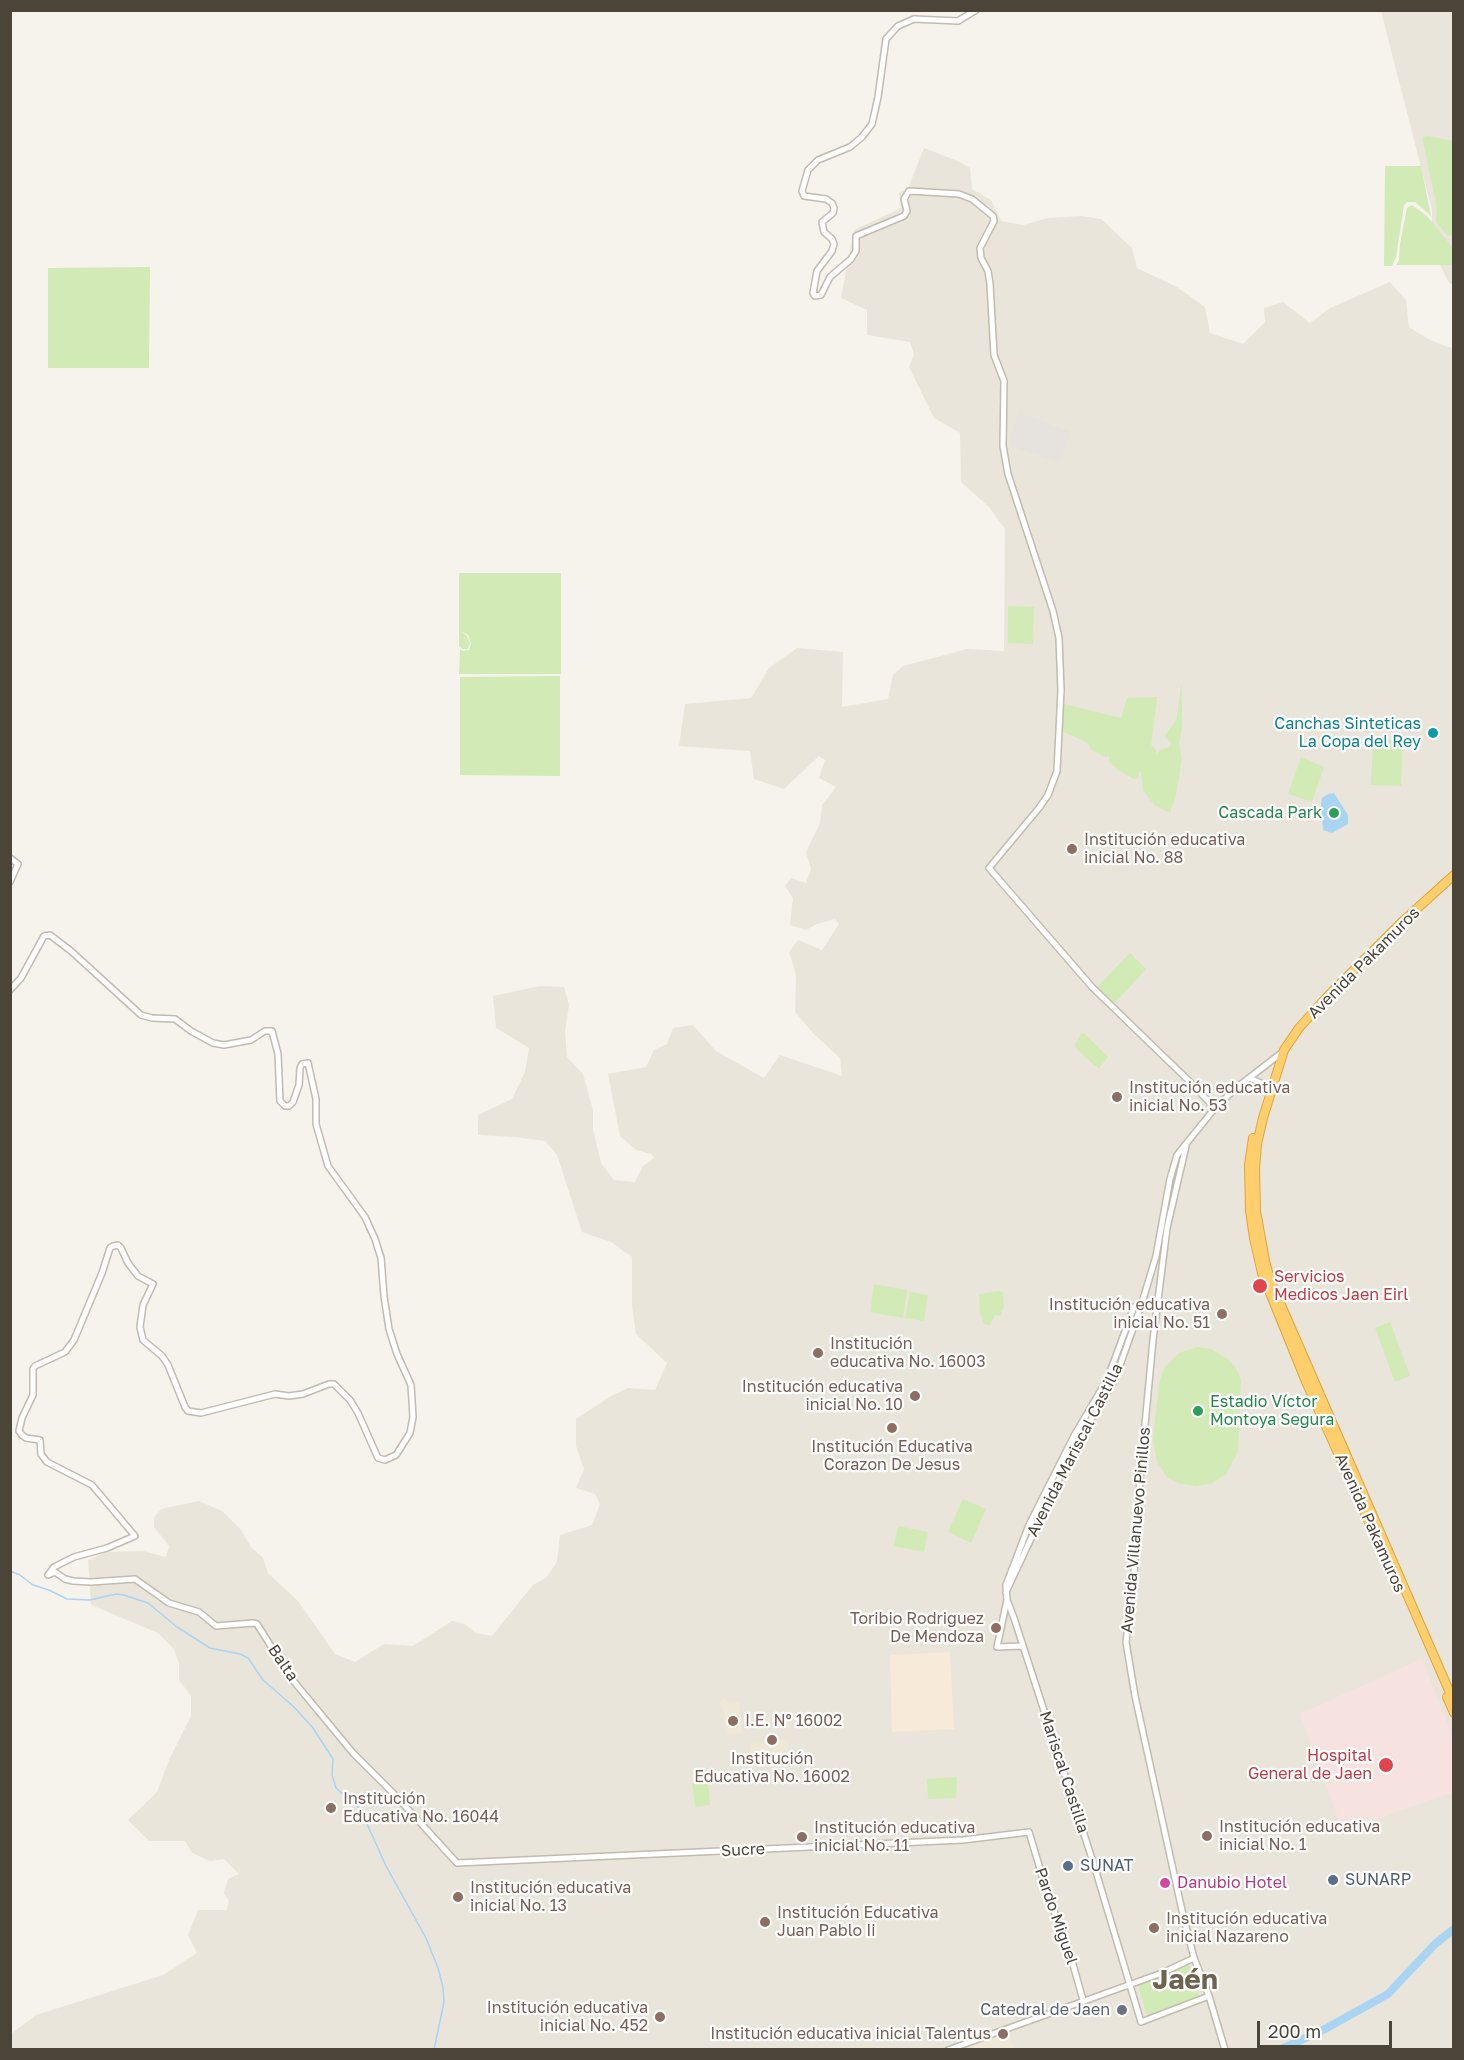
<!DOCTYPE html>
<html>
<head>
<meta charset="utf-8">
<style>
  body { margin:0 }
  #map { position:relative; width:1464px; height:2060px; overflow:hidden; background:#f6f3ec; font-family:"Golos Text",sans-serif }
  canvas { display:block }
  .frame { position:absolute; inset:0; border:12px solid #4b4439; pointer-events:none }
  .scale { position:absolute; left:1257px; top:2021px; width:135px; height:27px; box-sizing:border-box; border:3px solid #4b4439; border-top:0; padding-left:8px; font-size:18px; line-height:21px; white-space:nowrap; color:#4b4439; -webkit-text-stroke:4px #fff; paint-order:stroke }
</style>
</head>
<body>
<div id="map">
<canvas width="1464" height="2060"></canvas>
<div class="frame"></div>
<div class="scale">200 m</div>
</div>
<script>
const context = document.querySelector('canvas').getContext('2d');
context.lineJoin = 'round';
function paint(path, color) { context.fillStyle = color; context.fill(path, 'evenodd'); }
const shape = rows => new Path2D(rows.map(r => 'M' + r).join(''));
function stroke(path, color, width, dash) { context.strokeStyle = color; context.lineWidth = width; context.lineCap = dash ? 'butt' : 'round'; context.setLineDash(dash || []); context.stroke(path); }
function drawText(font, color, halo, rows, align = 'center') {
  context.font = font + ' "Golos Text",sans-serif'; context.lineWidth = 4.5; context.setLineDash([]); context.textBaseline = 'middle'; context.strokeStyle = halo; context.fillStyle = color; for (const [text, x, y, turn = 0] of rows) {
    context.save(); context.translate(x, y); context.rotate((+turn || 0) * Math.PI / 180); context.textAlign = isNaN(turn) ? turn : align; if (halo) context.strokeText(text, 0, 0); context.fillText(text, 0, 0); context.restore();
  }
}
const residential = shape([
  [1381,11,1453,11,1453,284,1449,283,1432,249,1432,210],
  [924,148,960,162,970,168,972,189,991,200,1001,221,1023,225,1048,218,1081,216,1101,219,1132,248,1137,268,1177,287,1205,307,1210,333,1243,344,1265,322,1264,308,1283,302,1310,323,1330,308,1390,282,1406,300,1409,327,1432,341,1454,349,1453,2049,11,2050,11,2034,36,2015,163,1975,197,1953,188,1935,198,1910,227,1910,229,1901,224,1893,228,1879,239,1874,224,1859,210,1861,192,1853,185,1841,149,1841,128,1820,157,1792,169,1760,191,1716,191,1696,179,1680,179,1664,174,1649,158,1633,91,1605,88,1560,106,1552,143,1551,166,1557,169,1546,154,1527,154,1518,161,1509,199,1501,222,1511,241,1530,251,1547,263,1558,268,1573,298,1601,335,1654,355,1662,384,1644,413,1646,452,1621,465,1624,476,1633,492,1636,533,1585,546,1578,557,1562,560,1535,592,1525,600,1504,595,1494,576,1488,584,1469,576,1446,576,1419,611,1396,628,1388,655,1390,667,1363,636,1334,632,1306,632,1257,611,1242,582,1232,557,1155,545,1141,515,1137,478,1135,478,1115,512,1099,525,1072,529,1048,496,1028,493,996,540,986,564,987,569,1005,565,1031,567,1057,583,1074,593,1110,593,1129,601,1163,614,1180,635,1182,643,1166,654,1158,651,1154,636,1150,620,1136,608,1074,646,1067,654,1050,667,1044,673,1028,693,1025,716,1051,764,1078,780,1055,842,1076,840,1058,814,1034,795,1012,796,975,789,952,798,940,822,950,839,924,835,919,817,924,806,930,790,925,793,898,785,886,791,878,806,883,811,869,806,852,820,823,822,805,836,787,819,778,825,760,819,756,784,789,754,779,750,751,679,746,685,704,751,698,769,668,797,648,843,652,842,707,888,699,893,675,903,666,967,649,1004,651,1005,529,989,507,961,482,960,433,934,418,909,367,914,354,910,342,867,335,867,310,841,298,854,230,901,208,899,193,908,188]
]);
const commercial = shape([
  [950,1652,954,1729,892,1732,890,1655]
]);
const industrial = shape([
  [1019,412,1070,432,1059,463,1011,446,1009,441]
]);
const education = shape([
  [725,1697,729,1703,739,1702,742,1733,726,1735,723,1708,719,1703],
  [785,1740,788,1742,789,1762,752,1765,750,1743],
  [1008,2032,1014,2049,956,2050]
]);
const medical = shape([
  [1422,1659,1453,1738,1453,1792,1343,1831,1300,1714]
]);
const green = shape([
  [1429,136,1453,141,1453,236,1447,235,1436,222,1437,208,1422,137],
  [1385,166,1421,166,1431,216,1415,202,1407,202,1404,205,1396,257,1392,266,1384,266],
  [1412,205,1427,216,1453,248,1453,265,1396,265,1399,260,1400,244,1407,208],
  [150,267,149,368,48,368,48,268],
  [459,573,561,573,561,674,459,674,460,649,463,651,469,650,471,643,468,635,461,631,467,636,470,643,468,649,462,649,459,646],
  [1008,606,1034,607,1033,644,1008,643],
  [560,676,560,776,460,775,460,677],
  [1181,686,1182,687,1182,730,1179,743,1182,758,1176,795,1170,813,1154,805,1143,790,1141,772,1139,772,1138,778,1134,779,1121,772,1109,762,1109,756,1105,757,1091,750,1088,743,1059,730,1060,703,1121,718,1127,698,1157,697,1151,745,1155,748,1157,754,1160,750,1169,747,1171,743,1165,736,1177,718],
  [1373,739,1403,740,1401,786,1371,785],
  [1301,757,1324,767,1312,802,1288,794],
  [1130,953,1146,969,1116,1002,1113,1002,1098,988,1098,986],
  [1084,1033,1108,1057,1099,1068,1094,1065,1074,1046,1081,1034],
  [874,1284,907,1290,903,1318,870,1312],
  [1000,1291,1003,1292,1004,1308,1001,1310,1002,1314,1000,1316,995,1315,990,1325,984,1324,980,1312,979,1294],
  [910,1292,928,1295,924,1321,905,1318],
  [1390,1322,1410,1376,1395,1382,1375,1328],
  [1197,1347,1211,1349,1228,1359,1236,1368,1241,1380,1238,1452,1226,1474,1212,1483,1196,1486,1180,1484,1167,1477,1157,1462,1153,1440,1159,1383,1164,1368,1179,1353],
  [963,1499,986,1509,971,1543,948,1532],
  [898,1526,928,1532,924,1552,894,1546],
  [957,1777,956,1798,928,1799,927,1779],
  [708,1781,710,1805,695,1807,692,1783],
  [1188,1965,1190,1966,1199,1996,1150,2016,1147,2015,1138,1986,1140,1983]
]);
const water = shape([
  [1334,793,1348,815,1348,824,1332,833,1323,830,1321,805,1322,798,1328,794]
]);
const stream = shape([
  [10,1571,20,1575,33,1585,49,1590,67,1599,90,1600,116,1594,124,1595,148,1603,177,1627,210,1648,240,1654,248,1658,263,1680,294,1707,313,1728,333,1759,332,1775,336,1788,359,1808,363,1815,386,1866,426,1938,438,1968,443,1987,444,2002,434,2050]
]);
const river = shape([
  [1279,2050,1325,2029,1388,1994,1435,1944,1454,1929]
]);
const minor = shape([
  [976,10,958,21,914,19,898,26,886,39,878,97,872,124,862,137,850,147,818,160,808,170,802,191,804,196,826,199,832,203,834,208,833,213,822,222,824,232,832,239,834,244,832,251,817,271,813,293,815,296,821,295,830,277,851,259,856,251,856,236,904,216,907,211,904,199,909,191,959,194,972,199,993,216,994,221,980,248,981,258,988,271,990,284,994,355,1004,381,1003,446,1008,474,1053,611,1059,638,1061,690,1057,771,1048,795,1039,808,989,868,1092,987,1187,1079,1215,1108],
  [10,858,18,864,10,882],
  [10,990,21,978,44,936,50,935,71,951,141,1015,152,1018,175,1019,191,1031,213,1043,224,1045,251,1040,265,1031,272,1031,278,1054,280,1101,285,1106,289,1106,293,1102,299,1085,300,1068,302,1064,308,1063,316,1099,316,1124,328,1166,365,1217,375,1239,381,1258,384,1296,389,1329,397,1354,411,1385,413,1417,410,1433,396,1455,385,1460,378,1458,358,1413,350,1400,334,1384,329,1384,303,1394,289,1396,275,1394,201,1413,188,1411,185,1407,168,1365,162,1356,143,1340,140,1327,143,1305,153,1284,138,1276,128,1263,121,1248,118,1245,113,1246,110,1248,102,1273,74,1340,65,1352,35,1366,33,1369,33,1395,22,1418,19,1431,22,1435,26,1438,40,1440,41,1454,47,1462,92,1485,135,1536,107,1548,74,1557,54,1567,48,1575,55,1572,65,1579,73,1581,91,1582,135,1579,169,1603,199,1612,216,1626,253,1623,257,1624,291,1678,353,1753,395,1795,457,1863,963,1840,1029,1832,1049,1899,1067,1943,1083,2000],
  [1250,1078,1267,1086],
  [1186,1146,1167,1228,1153,1340,1140,1478,1134,1574,1126,1642,1135,1696,1183,1915,1194,1958,1209,1996,1225,2050],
  [1141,1306,1134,1307,1107,1380,1075,1434,1029,1525,1006,1585,1007,1600,1014,1618,1094,1865,1141,2022,1209,1996],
  [1006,1592,1072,1451,1113,1383,1118,1371,1141,1306,1156,1256,1170,1179,1177,1155,1215,1108,1236,1088,1284,1051],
  [1007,1600,997,1647,1022,1646],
  [948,2050,1162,1973,1194,1958]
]);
const highway = shape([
  [1454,875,1401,923,1326,998,1299,1028,1284,1050,1263,1118,1257,1144,1255,1169,1256,1211,1265,1261,1271,1282,1454,1702],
  [1253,1138,1249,1165,1250,1211,1254,1238,1262,1273,1307,1384,1386,1560],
  [1447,1697,1454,1713]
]);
const markers = [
  [1433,733,6,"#0f9aa8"],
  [1334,813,6,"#2e9e5b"],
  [1072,849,6,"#8d6e63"],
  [1117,1097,6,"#8d6e63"],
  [1260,1286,8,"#e0444e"],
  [1222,1314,6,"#8d6e63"],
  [818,1353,6,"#8d6e63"],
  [915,1396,6,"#8d6e63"],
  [1198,1411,6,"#2e9e5b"],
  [892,1428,6,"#8d6e63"],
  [996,1628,6,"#8d6e63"],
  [733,1721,6,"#8d6e63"],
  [772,1740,6,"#8d6e63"],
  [1386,1765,8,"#e0444e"],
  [331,1808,6,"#8d6e63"],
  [1207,1836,6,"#8d6e63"],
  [802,1837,6,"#8d6e63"],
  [1068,1866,6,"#5c6f8a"],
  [1333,1880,6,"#5c6f8a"],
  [1165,1883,6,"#d1479c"],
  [458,1897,6,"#8d6e63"],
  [765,1922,6,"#8d6e63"],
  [1154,1928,6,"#8d6e63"],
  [1122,2010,6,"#6b7280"],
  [660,2017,6,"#8d6e63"],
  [1003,2034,6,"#8d6e63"]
];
const cultureNames = [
  ["Canchas Sinteticas",1421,724],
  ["La Copa del Rey",1421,742]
];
const leisureNames = [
  ["Cascada Park",1322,813],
  ["Estadio Víctor",1210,1402,"left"],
  ["Montoya Segura",1210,1420,"left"]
];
const educationNames = [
  ["Institución educativa",1084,840],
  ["inicial No. 88",1084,858],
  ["Institución educativa",1129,1088],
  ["inicial No. 53",1129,1106],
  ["Institución educativa",1210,1305,"right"],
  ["inicial No. 51",1210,1323,"right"],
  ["Institución",830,1344],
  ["educativa No. 16003",830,1362],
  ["Institución educativa",903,1387,"right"],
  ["inicial No. 10",903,1405,"right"],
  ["Institución Educativa",892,1447,"center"],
  ["Corazon De Jesus",892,1465,"center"],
  ["Toribio Rodriguez",984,1619,"right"],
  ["De Mendoza",984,1637,"right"],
  ["I.E. N° 16002",745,1721],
  ["Institución",772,1759,"center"],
  ["Educativa No. 16002",772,1777,"center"],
  ["Institución",343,1799],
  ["Educativa No. 16044",343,1817],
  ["Institución educativa",1219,1827],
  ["inicial No. 1",1219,1845],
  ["Institución educativa",814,1828],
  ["inicial No. 11",814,1846],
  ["Institución educativa",470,1888],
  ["inicial No. 13",470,1906],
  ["Institución Educativa",777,1913],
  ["Juan Pablo Ii",777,1931],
  ["Institución educativa",1166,1919],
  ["inicial Nazareno",1166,1937],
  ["Institución educativa",648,2008,"right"],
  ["inicial No. 452",648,2026,"right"],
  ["Institución educativa inicial Talentus",991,2034,"right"]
];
const streetNames = [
  ["Avenida Pakamuros",1364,963,-45],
  ["Avenida Mariscal Castilla",1075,1450,-63],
  ["Avenida Pakamuros",1370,1523,66],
  ["Avenida Villanuevo Pinillos",1136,1530,-85],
  ["Balta",283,1663,56],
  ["Mariscal Castilla",1064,1772,72],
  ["Sucre",743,1850,-3],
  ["Pardo Miguel",1056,1916,71]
];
const healthNames = [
  ["Servicios",1274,1277],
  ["Medicos Jaen Eirl",1274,1295],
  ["Hospital",1372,1756,"right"],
  ["General de Jaen",1372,1774,"right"]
];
const serviceNames = [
  ["SUNAT",1080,1866],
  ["SUNARP",1345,1880]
];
const hotelNames = [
  ["Danubio Hotel",1177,1883]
];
const worshipNames = [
  ["Catedral de Jaen",1110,2010]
];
const townNames = [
  ["Jaén",1185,1980]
];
paint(residential, '#eae5da');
paint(commercial, '#f7ead8');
paint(industrial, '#e6e2dd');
paint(education, '#efe8d6');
paint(medical, '#f6e3e0');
paint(green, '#d2eab5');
paint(water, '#a9d4f2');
stroke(stream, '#a9d4f2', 1.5);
stroke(river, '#a9d4f2', 8);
stroke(minor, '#c2bbae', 8);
stroke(highway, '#e0a43c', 10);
stroke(minor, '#fff', 5);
stroke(highway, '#ffcf6e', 8);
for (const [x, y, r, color] of markers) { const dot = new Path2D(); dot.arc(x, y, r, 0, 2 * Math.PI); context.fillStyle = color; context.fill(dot); stroke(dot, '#fff', 2); }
drawText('16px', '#0d838f', '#fff', cultureNames, 'right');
drawText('16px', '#27864d', '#fff', leisureNames, 'right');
drawText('16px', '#785e54', '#fff', educationNames, 'left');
drawText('16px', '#4b4439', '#fff', streetNames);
drawText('16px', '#be3a42', '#fff', healthNames, 'left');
drawText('16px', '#4e5e75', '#fff', serviceNames, 'left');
drawText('16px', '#b23c85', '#fff', hotelNames, 'left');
drawText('16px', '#5b616d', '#fff', worshipNames, 'right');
drawText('bold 28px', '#6e6250', '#fff', townNames);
</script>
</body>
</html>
